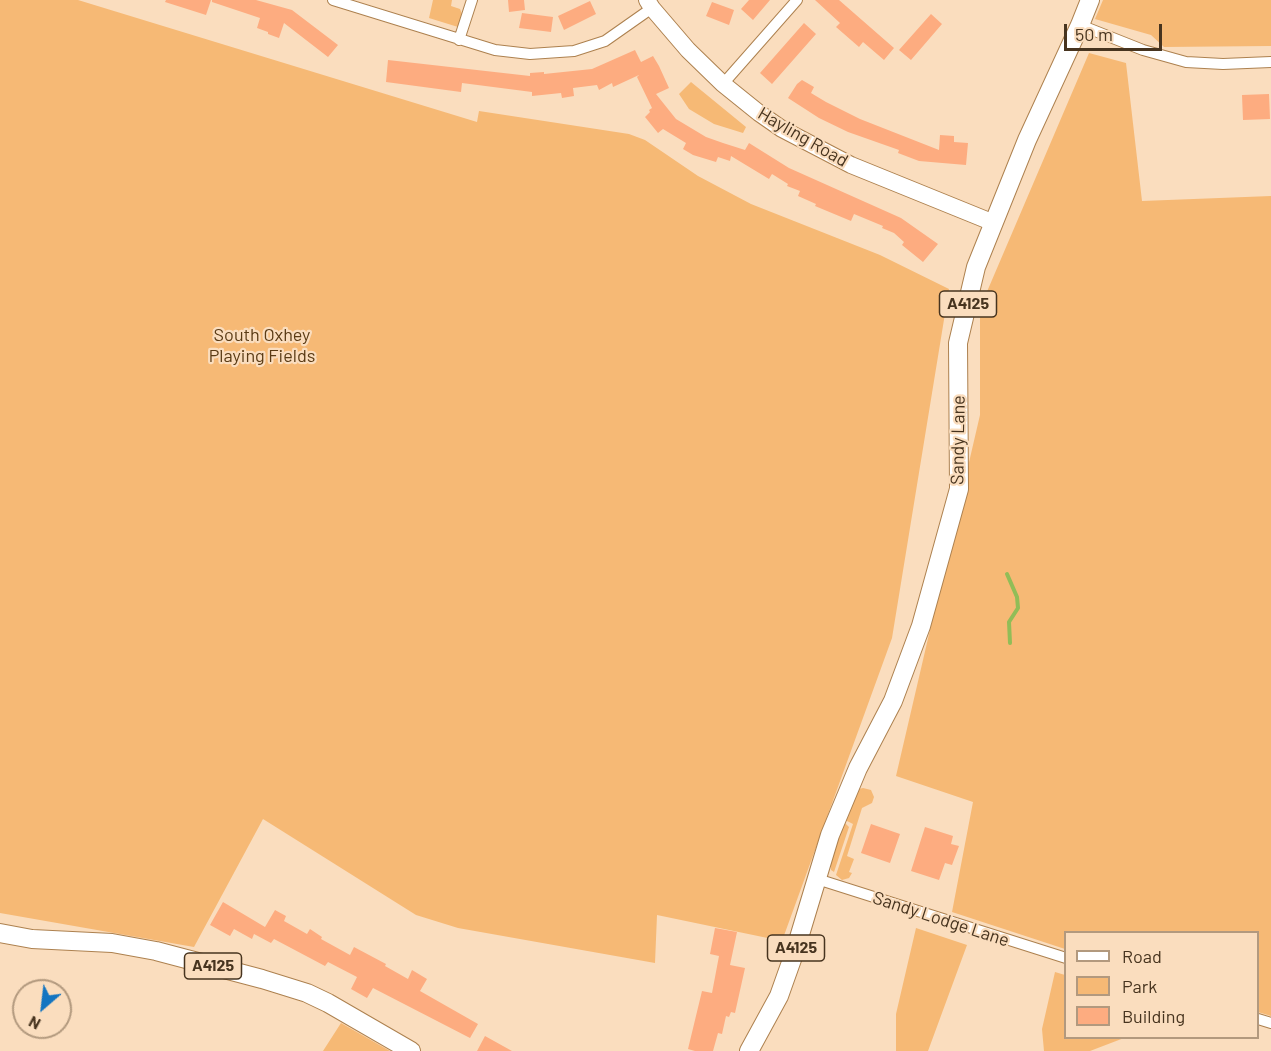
<!DOCTYPE html>
<html>
<head>
<meta charset="utf-8">
<style>
  body { margin:0 }
  #map { position:relative; width:1271px; height:1051px; overflow:hidden; background:#faddbe; font-family:Barlow,sans-serif }
  canvas { display:block }
  .legend { position:absolute; left:1064px; top:931px; width:195px; height:108px; box-sizing:border-box; background:#faddbe; border:2px solid #b2997e; margin:0; padding:8px 10px; list-style:none; font-size:18px; color:#47341f }
  .legend li { display:flex; align-items:center; gap:12px; height:30px }
  .legend b { width:30px; border:2px solid #b2997e }
  .north { position:absolute; left:12px; top:979px; width:60px; height:60px; box-sizing:border-box; background:#faddbe; border:2px solid #b2997e; border-radius:50%; rotate:208deg; font-size:16px; font-weight:700; line-height:24px; text-align:center; color:#47341f }
  .north::after { content:''; display:block; margin:auto; width:21px; height:27px; background:#1375c1; clip-path:polygon(50% 0,100% 100%,50% 72%,0 100%) }
  .scale { position:absolute; left:1064px; top:24px; width:98px; height:27px; box-sizing:border-box; border:3px solid #47341f; border-top:0; padding-left:8px; font-size:18px; line-height:21px; white-space:nowrap; color:#47341f; -webkit-text-stroke:4px #faddbe; paint-order:stroke }
</style>
</head>
<body>
<div id="map">
<canvas width="1271" height="1051"></canvas>
<ul class="legend">
<li><b style="height:8px;background:#fff"></b>Road</li>
<li><b style="height:16px;background:#f6b975"></b>Park</li>
<li><b style="height:16px;background:#fdac80"></b>Building</li>
</ul>
<div class="north">N</div>
<div class="scale">50 m</div>
</div>
<script>
const context = document.querySelector('canvas').getContext('2d');
context.lineJoin = 'round';
function paint(path, color) { context.fillStyle = color; context.fill(path, 'evenodd'); }
const shape = rows => new Path2D(rows.map(r => 'M' + r).join(''));
function stroke(path, color, width, dash) { context.strokeStyle = color; context.lineWidth = width; context.lineCap = dash ? 'butt' : 'round'; context.setLineDash(dash || []); context.stroke(path); }
function drawText(font, color, halo, rows, align = 'center') {
  context.font = font + ' Barlow,sans-serif'; context.lineWidth = 4.5; context.setLineDash([]); context.textBaseline = 'middle'; context.strokeStyle = halo; context.fillStyle = color; for (const [text, x, y, turn = 0] of rows) {
    context.save(); context.translate(x, y); context.rotate((+turn || 0) * Math.PI / 180); context.textAlign = isNaN(turn) ? turn : align; if (halo) context.strokeText(text, 0, 0); context.fillText(text, 0, 0); context.restore();
  }
}
const green = shape([
  [0,0,78,0,477,122,479,111,629,134,645,140,698,176,751,204,880,255,949,289,892,638,782,941,657,915,655,963,458,928,416,915,263,819,194,947,0,913],
  [433,0,452,0,451,6,460,9,462,14,458,27,429,18],
  [1103,0,1271,0,1271,46,1164,47,1151,35,1095,19],
  [1089,53,1126,63,1142,201,1271,196,1271,1016,1258,1012,1258,932,1066,932,1065,949,952,912,973,802,896,776,980,415,980,308],
  [691,82,746,127,743,133,714,124,689,109,679,94],
  [863,788,871,790,874,797,872,803,862,808,847,856,854,859,849,872,852,873,849,878,842,880,836,875,853,824,845,820,859,789],
  [844,822,849,827,834,872,831,870,831,861],
  [916,928,967,945,928,1051,896,1051,896,1014],
  [1055,972,1065,975,1066,1038,1124,1038,1090,1051,1044,1051,1042,1029],
  [341,1023,390,1051,323,1051]
]);
const stream = shape([
  [1007,574,1017,597,1018,608,1009,622,1010,643]
]);
const building = shape([
  [166,0,211,0,206,15,165,2],
  [212,0,256,0,292,10,338,45,328,57,284,23,279,38,268,34,268,32,257,28,260,18,212,2],
  [508,0,524,0,525,10,509,12],
  [749,0,770,0,753,20,741,9],
  [815,0,839,0,894,48,884,60,863,42,859,47,836,27,840,23],
  [590,1,596,14,564,30,558,16],
  [712,2,734,10,729,25,706,16],
  [522,13,553,17,551,32,519,28],
  [931,14,942,24,911,60,899,50],
  [804,23,816,34,772,84,760,73],
  [635,50,641,62,653,56,659,66,669,88,656,94,676,119,706,137,723,143,745,150,749,143,789,168,901,218,938,244,923,262,902,245,904,242,894,233,882,228,883,226,854,214,851,221,815,206,816,204,798,196,800,191,787,186,788,184,772,174,769,179,731,156,730,161,718,157,716,162,693,155,683,149,686,143,663,129,658,133,645,117,650,112,649,110,652,108,637,77,639,75,613,87,612,83,599,90,597,85,573,88,574,96,562,98,561,93,532,96,532,92,462,83,461,92,386,82,388,60,530,76,530,73,544,72,544,74,592,69],
  [802,80,814,87,811,93,826,102,860,119,939,150,940,135,954,136,954,142,968,143,966,165,919,161,898,153,899,150,848,132,819,118,788,98,797,84],
  [1269,94,1270,119,1243,120,1242,95],
  [871,824,900,834,890,863,861,853],
  [925,827,953,836,951,844,959,846,952,865,945,863,939,880,911,871],
  [223,902,265,927,275,910,286,916,284,921,307,934,310,929,322,937,321,939,350,955,354,947,386,964,385,966,408,979,412,970,427,979,420,991,478,1024,470,1038,373,988,367,998,351,989,357,977,328,962,325,966,274,939,271,943,254,934,252,939,234,929,230,936,210,925],
  [715,928,737,932,730,965,745,968,735,1013,731,1012,729,1017,726,1016,722,1034,718,1033,713,1051,695,1051,688,1049,702,991,712,993,719,956,710,954],
  [485,1036,512,1051,477,1051]
]);
const street = shape([
  [333,0,495,50,530,54,574,51,605,41,652,8],
  [1080,25,1143,50,1186,62,1223,64,1271,62],
  [459,40,472,0],
  [723,84,797,0],
  [817,879,1066,958],
  [1258,1019,1271,1023]
]);
const secondary = shape([
  [647,0,652,8,688,50,723,84,759,113,782,129,851,165,994,223]
]);
const primary = shape([
  [0,933,32,939,112,943,156,951,262,979,307,993,328,1003,411,1051],
  [749,1051,779,996,795,951,830,835,858,768,893,701,921,626,959,489,958,343,976,267,1027,140,1080,25,1090,0]
]);
const shields = [
  [968,304,57],
  [796,948,57],
  [213,966,57]
];
const shieldNames = [
  ["A4125",968,304],
  ["A4125",796,948],
  ["A4125",213,966]
];
const streetNames = [
  ["Hayling Road",803,137,30],
  ["Sandy Lane",958,440,-89],
  ["Sandy Lodge Lane",941,919,18]
];
const parkNames = [
  ["South Oxhey",262,335],
  ["Playing Fields",262,356]
];
paint(green, '#f6b975');
stroke(stream, '#91bd57', 4);
paint(building, '#fdac80');
stroke(street, '#ad814f', 12);
stroke(secondary, '#ad814f', 18);
stroke(primary, '#ad814f', 20);
stroke(street, '#fff', 10);
stroke(secondary, '#fff', 16);
stroke(primary, '#fff', 18);
for (const [x, y, w] of shields) { const box = new Path2D(); box.roundRect(x - w / 2, y - 13, w, 26, 4.5); context.fillStyle = '#faddbe'; context.fill(box); stroke(box, '#47341f', 1.5); }
drawText('bold 16px', '#47341f', null, shieldNames);
drawText('18px', '#47341f', '#faddbe', streetNames);
drawText('18px', '#5a3b15', '#faddbe', parkNames);
</script>
</body>
</html>
